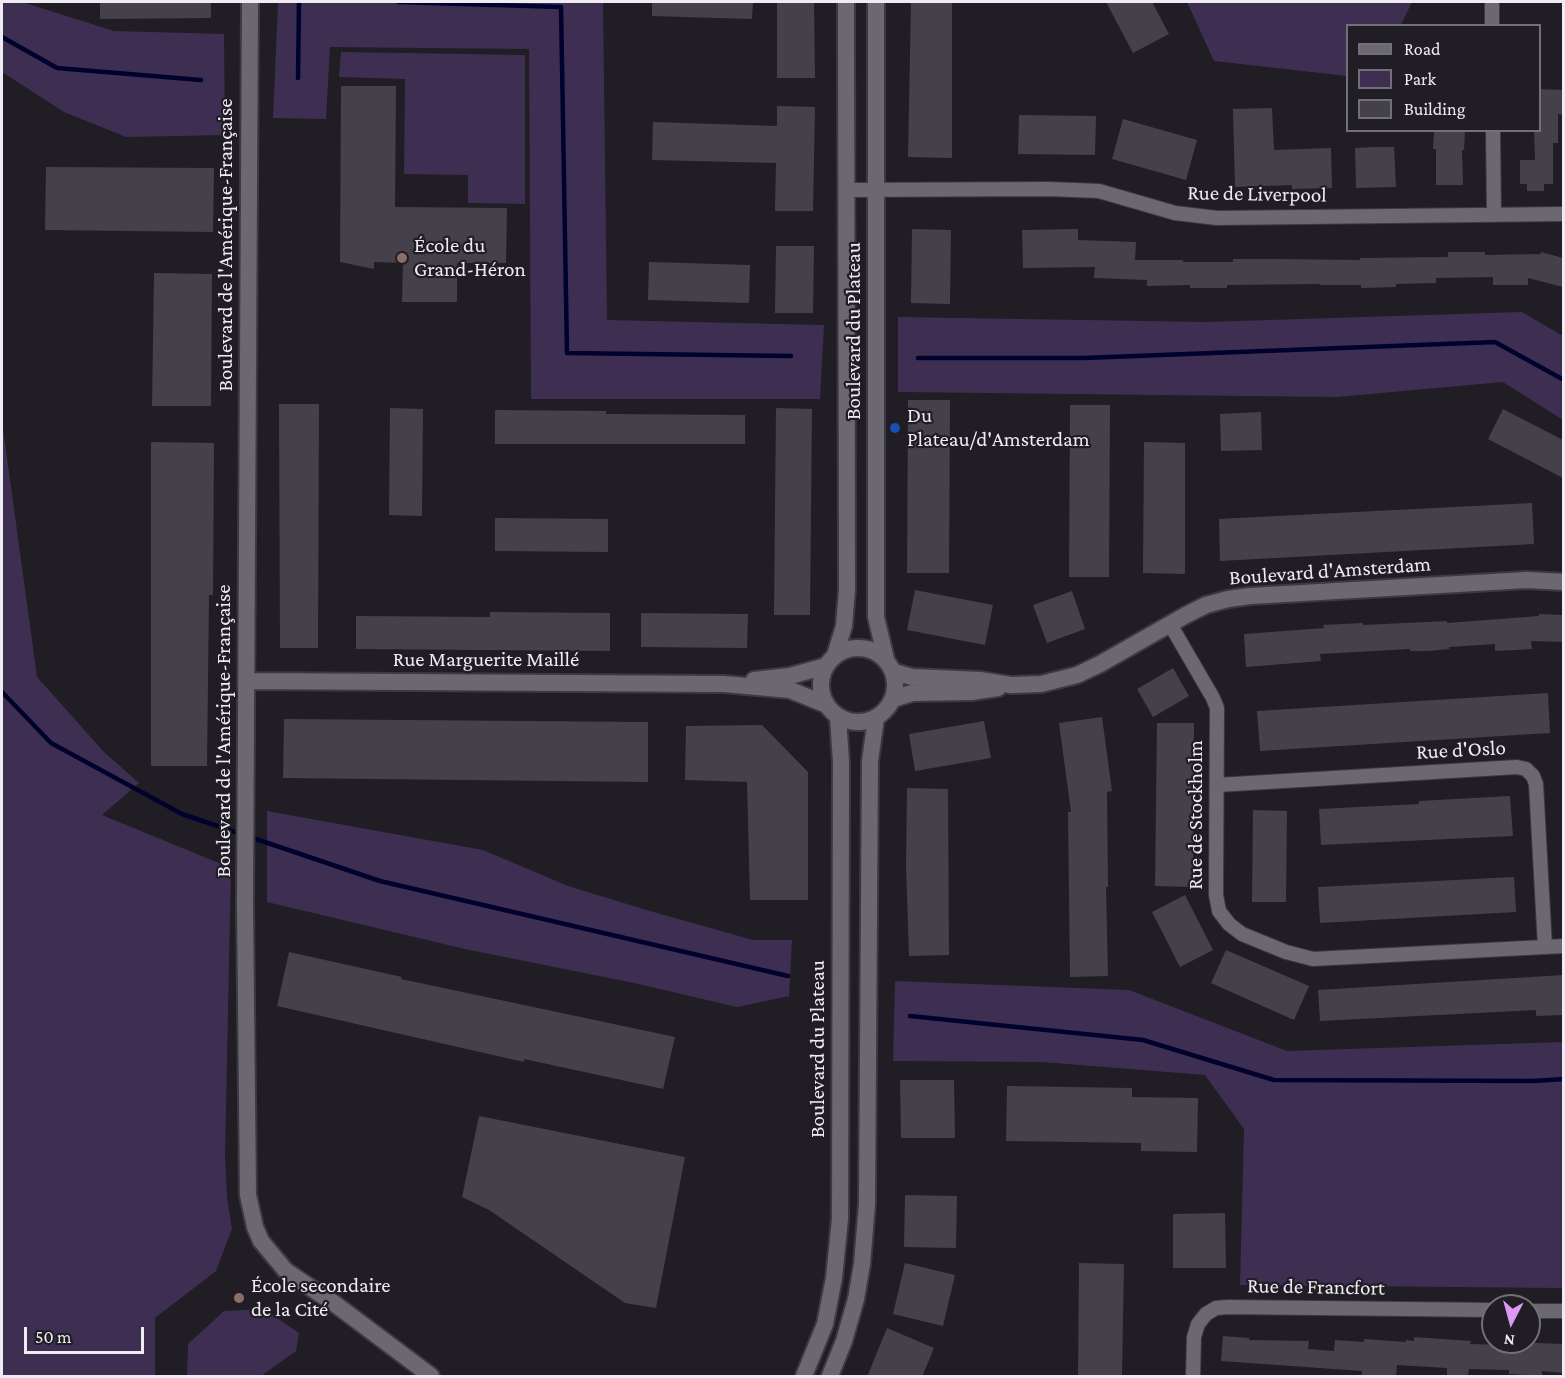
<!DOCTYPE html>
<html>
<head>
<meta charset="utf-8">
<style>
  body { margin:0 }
  #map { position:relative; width:1565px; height:1378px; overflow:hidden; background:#201d25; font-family:"Crimson Pro",serif }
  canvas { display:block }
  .frame { position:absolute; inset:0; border:3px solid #eeecf2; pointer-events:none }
  .legend { position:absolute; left:1346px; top:24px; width:195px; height:108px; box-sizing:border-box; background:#201d25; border:2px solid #727077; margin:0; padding:8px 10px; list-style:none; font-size:18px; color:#eeecf2 }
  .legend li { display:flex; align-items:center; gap:12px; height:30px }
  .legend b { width:30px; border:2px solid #727077 }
  .north { position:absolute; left:1481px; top:1294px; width:60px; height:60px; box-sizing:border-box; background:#201d25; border:2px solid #727077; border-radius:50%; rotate:186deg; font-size:16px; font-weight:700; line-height:24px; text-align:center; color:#eeecf2 }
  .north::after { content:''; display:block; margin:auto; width:21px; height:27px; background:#dc99f4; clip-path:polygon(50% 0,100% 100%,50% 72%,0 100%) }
  .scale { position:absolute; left:24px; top:1327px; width:120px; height:27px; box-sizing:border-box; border:3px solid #eeecf2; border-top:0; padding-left:8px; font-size:18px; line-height:21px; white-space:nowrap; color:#eeecf2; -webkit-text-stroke:4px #201d25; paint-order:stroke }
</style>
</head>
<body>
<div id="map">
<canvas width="1565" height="1378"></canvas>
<div class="frame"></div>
<ul class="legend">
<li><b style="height:8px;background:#6b6872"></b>Road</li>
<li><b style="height:16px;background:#3e2f52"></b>Park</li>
<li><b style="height:16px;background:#45414b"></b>Building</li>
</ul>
<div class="north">N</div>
<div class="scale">50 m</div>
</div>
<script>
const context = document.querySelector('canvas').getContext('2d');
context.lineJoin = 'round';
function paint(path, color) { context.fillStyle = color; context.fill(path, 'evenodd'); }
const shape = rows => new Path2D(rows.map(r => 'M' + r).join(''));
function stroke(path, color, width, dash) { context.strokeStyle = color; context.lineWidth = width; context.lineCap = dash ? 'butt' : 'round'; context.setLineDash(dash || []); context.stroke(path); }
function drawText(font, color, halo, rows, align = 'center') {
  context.font = font + ' "Crimson Pro",serif'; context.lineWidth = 4.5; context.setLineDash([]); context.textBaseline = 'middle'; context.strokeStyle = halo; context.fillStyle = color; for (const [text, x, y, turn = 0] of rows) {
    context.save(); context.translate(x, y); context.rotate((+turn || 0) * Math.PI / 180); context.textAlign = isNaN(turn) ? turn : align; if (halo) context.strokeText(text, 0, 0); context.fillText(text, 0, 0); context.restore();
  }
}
const green = shape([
  [2,2,22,2,114,31,224,34,225,135,126,137,64,112,2,72],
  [278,2,603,2,607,320,824,325,820,399,531,399,529,49,330,47,326,119,273,118],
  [1187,2,1412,2,1401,25,1348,26,1347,76,1214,61],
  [341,52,525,55,525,204,468,203,468,175,404,174,405,79,339,77],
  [1522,312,1563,336,1563,420,1503,382,1337,397,898,392,898,317,1206,322],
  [2,421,37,677,104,752,139,783,102,815,231,868,225,1155,227,1197,232,1229,216,1271,155,1318,155,1376,2,1376],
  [267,811,483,850,568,886,650,911,753,940,792,940,789,996,737,1007,634,983,465,949,267,902],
  [895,981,1129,990,1287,1051,1563,1042,1563,1288,1240,1285,1244,1129,1205,1075,1042,1062,893,1061],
  [264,1309,299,1333,296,1351,261,1376,187,1376,188,1344,224,1311]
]);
const stream = shape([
  [398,2,561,7,567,353,791,356],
  [2,37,57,68,201,80],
  [298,78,299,2],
  [918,358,1084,358,1495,342,1564,380],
  [2,692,51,743,182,814,380,881,788,976],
  [910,1016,1143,1040,1274,1080,1533,1081,1564,1079]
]);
const building = shape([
  [100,2,211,2,211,18,100,19],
  [652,2,753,2,752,19,652,16],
  [777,2,814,2,815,78,777,78],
  [911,2,952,2,952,158,908,157],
  [1106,2,1152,2,1169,34,1133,53],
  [341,86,396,86,395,207,507,208,506,263,457,263,457,302,402,302,403,263,374,262,374,269,340,262],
  [1539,89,1563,90,1563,115,1558,114,1558,143,1553,143,1553,184,1544,184,1544,191,1527,191,1527,184,1520,184,1520,160,1535,160,1534,130,1539,130],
  [777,106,815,107,813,211,775,211,776,163,652,160,653,122,777,126],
  [1272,108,1274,150,1331,148,1332,188,1292,189,1292,185,1235,187,1233,109],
  [1019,115,1096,116,1095,155,1018,154],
  [1123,119,1197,140,1186,180,1112,159],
  [1434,130,1465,130,1464,150,1462,150,1463,185,1436,185,1436,149,1433,149],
  [1375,147,1394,147,1396,187,1356,188,1355,148],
  [46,167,214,168,213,232,45,230],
  [912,229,951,230,950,304,911,303],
  [1078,229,1078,240,1136,242,1135,260,1183,260,1183,262,1233,262,1233,259,1276,259,1360,260,1360,258,1448,257,1448,252,1485,252,1485,255,1541,254,1541,252,1563,258,1563,287,1528,278,1528,285,1493,285,1493,277,1436,278,1436,283,1396,284,1396,287,1361,288,1361,285,1320,285,1320,284,1227,285,1227,288,1190,288,1190,285,1147,286,1147,280,1094,278,1095,267,1023,268,1022,230],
  [776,246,814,246,813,313,775,313],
  [649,262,750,265,749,303,648,300],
  [154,273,212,274,211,406,152,406],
  [908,400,950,400,949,573,907,573],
  [279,404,319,404,318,648,280,648],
  [1070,405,1110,405,1109,577,1069,577],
  [390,408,423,409,422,516,389,515],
  [776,408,812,409,810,615,774,615],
  [1503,409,1563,440,1563,478,1488,439],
  [495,410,606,411,606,414,745,415,745,444,495,444],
  [1261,412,1262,450,1221,451,1220,414],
  [151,442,214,443,213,595,209,595,207,766,151,766],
  [1144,442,1185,443,1185,574,1143,573],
  [1532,503,1534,544,1220,561,1219,519],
  [495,518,608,519,608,552,495,551],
  [915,590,993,605,985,645,907,630],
  [1072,591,1085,629,1047,643,1033,605],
  [490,612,610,613,610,651,356,649,356,616,490,617],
  [641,613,748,614,747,648,641,647],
  [1539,614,1563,615,1563,642,1531,641,1532,649,1514,650,1495,651,1495,644,1449,647,1449,649,1429,651,1410,651,1410,649,1320,654,1321,661,1246,667,1244,634,1324,628,1323,625,1363,623,1363,625,1447,621,1447,623,1539,616],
  [1173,668,1189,696,1153,717,1137,689],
  [1548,693,1550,733,1260,751,1257,711],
  [1102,717,1112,791,1107,792,1108,887,1106,887,1108,976,1070,977,1068,812,1071,812,1059,723],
  [284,719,648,722,648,782,283,778],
  [984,721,991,758,915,771,909,734],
  [1157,723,1194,723,1193,887,1155,886],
  [762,725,808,772,808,900,750,900,747,782,685,780,686,726],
  [907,788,948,789,949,955,909,956,906,867],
  [1510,796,1513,836,1321,845,1319,809,1419,804,1419,801],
  [1253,810,1287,811,1286,902,1252,902],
  [1514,877,1516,912,1320,923,1318,887],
  [1185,895,1213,950,1180,967,1152,912],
  [1226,950,1309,986,1294,1020,1211,983],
  [289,952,402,977,401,979,675,1037,663,1089,524,1059,524,1062,277,1006],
  [1563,975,1563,1015,1536,1016,1536,1010,1320,1021,1318,990],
  [900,1080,954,1080,955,1138,901,1138],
  [1007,1086,1132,1088,1132,1097,1198,1098,1197,1152,1141,1151,1141,1143,1006,1141],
  [479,1116,685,1157,656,1308,625,1303,489,1210,462,1197],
  [905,1195,957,1196,956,1248,904,1247],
  [1225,1213,1226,1268,1173,1268,1173,1214],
  [905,1263,955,1275,943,1326,893,1314],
  [1079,1263,1124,1264,1122,1377,1078,1377],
  [887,1328,934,1348,922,1377,867,1377],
  [1223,1336,1249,1338,1249,1340,1309,1341,1308,1349,1334,1351,1335,1340,1364,1342,1364,1339,1406,1342,1406,1340,1414,1341,1414,1337,1471,1341,1470,1344,1511,1345,1511,1342,1563,1344,1563,1373,1542,1371,1542,1376,1509,1374,1509,1370,1469,1369,1468,1376,1447,1375,1447,1368,1397,1365,1396,1377,1361,1377,1362,1371,1221,1361]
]);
const minor = shape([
  [1492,2,1492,26],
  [1493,130,1494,214],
  [846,190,1048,189,1099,191,1175,213,1217,218,1564,214],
  [1170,624,1213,698,1217,708,1216,895,1219,911,1229,924,1242,934,1286,952,1313,959,1564,946],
  [1217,785,1517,767,1526,769,1533,776,1536,784,1545,947],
  [1529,1311,1564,1311],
  [1193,1376,1194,1337,1198,1324,1206,1314,1216,1308,1228,1307,1493,1310]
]);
const tertiary = shape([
  [250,2,245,903,248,1195,255,1227,261,1241,286,1271,335,1304,431,1376],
  [894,672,912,677,980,680,1011,685,1041,684,1077,675,1100,664,1186,615,1206,605,1228,599,1250,596,1527,580,1564,582],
  [754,680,790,676,826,666],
  [247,681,724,684,790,690,827,705],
  [893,699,912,693,971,692,998,688]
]);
const secondary = shape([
  [876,2,876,617,886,659],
  '821 685a37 37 0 1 1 74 0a37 37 0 1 1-74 0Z',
  [835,655,844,626,847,590,846,2],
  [804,1376,825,1324,834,1278,840,1219,841,762,838,717],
  [830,1376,844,1341,856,1299,862,1264,867,1204,870,761,876,718]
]);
const markers = [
  [402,258,6,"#8d6e63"],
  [895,428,6,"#1a4fb4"],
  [239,1298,6,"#8d6e63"]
];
const streetNames = [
  ["Rue de Liverpool",1257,194,1],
  ["Boulevard de l'Amérique-Française",226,245,-90],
  ["Boulevard du Plateau",854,331,-90],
  ["Boulevard d'Amsterdam",1330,571,-4],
  ["Rue Marguerite Maillé",486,660],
  ["Boulevard de l'Amérique-Française",224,731,-90],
  ["Rue d'Oslo",1461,750,-3],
  ["Rue de Stockholm",1196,815,-90],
  ["Boulevard du Plateau",818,1049,-90],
  ["Rue de Francfort",1316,1287,1]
];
const poiNames = [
  ["École du",414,246],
  ["Grand-Héron",414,270],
  ["Du",907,416],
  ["Plateau/d'Amsterdam",907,440],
  ["École secondaire",251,1286],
  ["de la Cité",251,1310]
];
paint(green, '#3e2f52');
stroke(stream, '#00022d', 4.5);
paint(building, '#45414b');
stroke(minor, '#3c3940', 16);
stroke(tertiary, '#3c3940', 20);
stroke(secondary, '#3c3940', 20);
stroke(minor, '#6b6872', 14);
stroke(tertiary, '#6b6872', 16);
stroke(secondary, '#6b6872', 16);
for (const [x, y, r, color] of markers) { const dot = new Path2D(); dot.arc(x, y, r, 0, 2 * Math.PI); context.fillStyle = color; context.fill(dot); stroke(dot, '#201d25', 2); }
drawText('21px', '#eeecf2', '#201d25', streetNames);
drawText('21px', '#eeecf2', '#201d25', poiNames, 'left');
</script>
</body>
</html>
